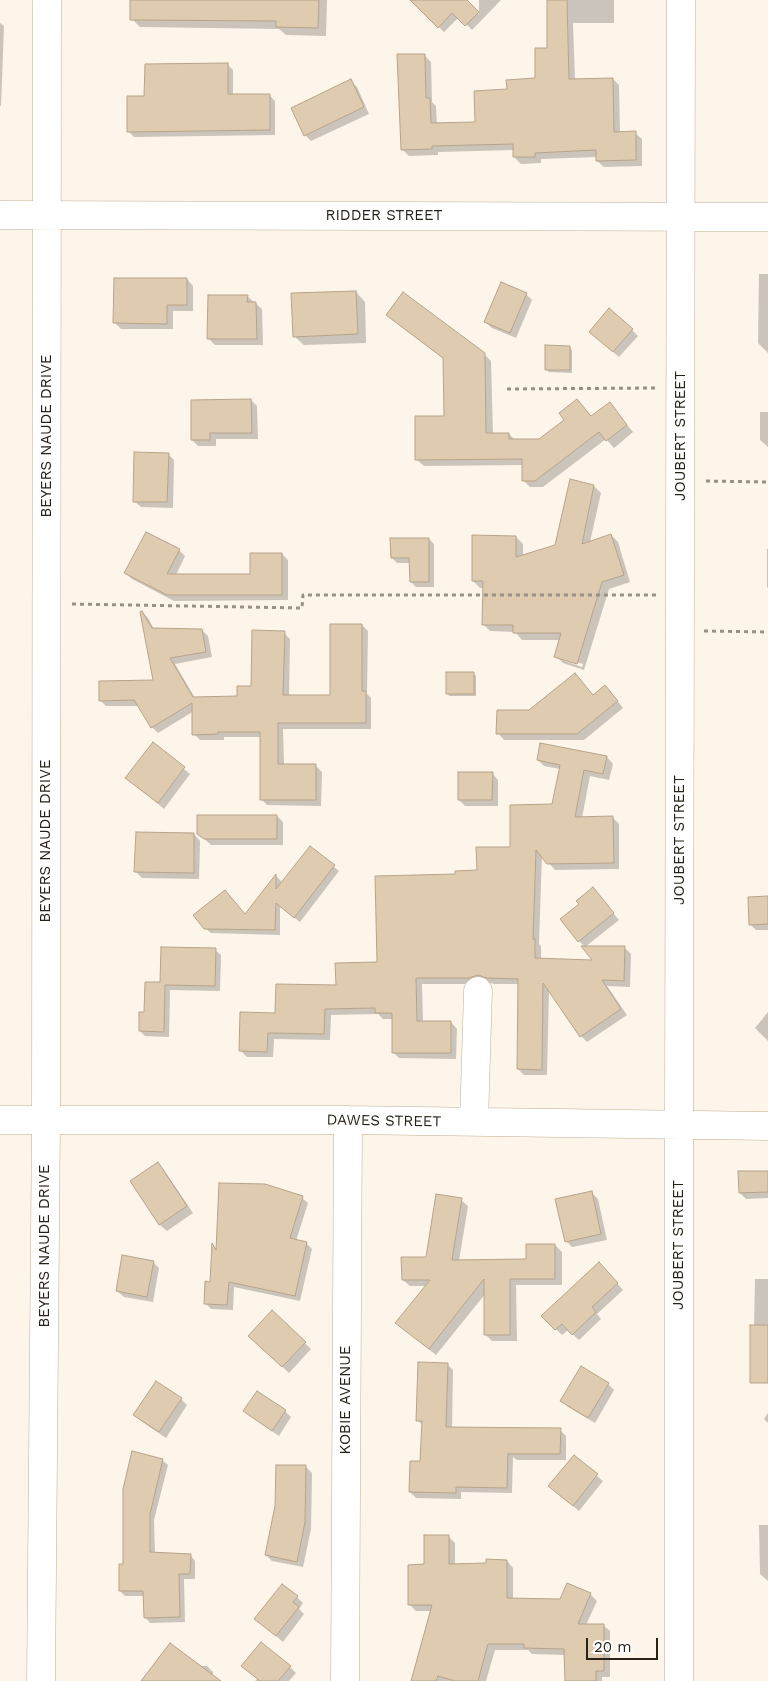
<!DOCTYPE html>
<html>
<head>
<meta charset="utf-8">
<style>
  body { margin:0 }
  #map { position:relative; width:768px; height:1681px; overflow:hidden; background:#fdf5ea; font-family:"Work Sans",sans-serif }
  canvas { display:block }
  .scale { position:absolute; left:586px; top:1638px; width:72px; height:22px; box-sizing:border-box; border:2px solid #292218; border-top:0; padding-left:6px; font-size:15px; line-height:18px; white-space:nowrap; color:#292218; -webkit-text-stroke:4px #fff; paint-order:stroke }
</style>
</head>
<body>
<div id="map">
<canvas width="768" height="1681"></canvas>
<div class="scale">20 m</div>
</div>
<script>
const context = document.querySelector('canvas').getContext('2d');
context.lineJoin = 'round';
function paint(path, color) { context.fillStyle = color; context.fill(path, 'evenodd'); }
const shape = rows => new Path2D(rows.map(r => 'M' + r).join(''));
function stroke(path, color, width, dash) { context.strokeStyle = color; context.lineWidth = width; context.lineCap = dash ? 'butt' : 'round'; context.setLineDash(dash || []); context.stroke(path); }
function drawText(font, color, halo, rows, align = 'center') {
  context.font = font + ' "Work Sans",sans-serif'; context.lineWidth = 4; context.setLineDash([]); context.textBaseline = 'middle'; context.strokeStyle = halo; context.fillStyle = color; for (const [text, x, y, turn = 0] of rows) {
    context.save(); context.translate(x, y); context.rotate((+turn || 0) * Math.PI / 180); context.textAlign = isNaN(turn) ? turn : align; if (halo) context.strokeText(text, 0, 0); context.fillText(text, 0, 0); context.restore();
  }
}
const shadow = shape([
  [132,0,327,0,326,36,286,35,279,29,140,27,132,19],
  [419,0,465,0,479,14,479,0,501,0,472,30,459,17,444,32,415,4],
  [548,0,614,0,614,23,573,23,575,80,613,79,619,85,620,133,635,133,642,139,642,166,604,167,597,161,597,157,541,159,541,163,521,164,514,157,514,150,438,152,438,155,409,156,402,149,424,55,431,62,432,102,436,106,437,124,476,123,508,91,537,80,548,49],
  [0,23,4,26,1,106,0,106],
  [227,64,233,70,233,95,269,95,275,101,275,135,134,137,128,131,146,97],
  [351,81,357,87,369,114,311,141,305,135],
  [759,274,768,274,768,353,758,343],
  [187,279,193,286,193,311,173,311,173,329,121,329,114,322],
  [356,292,365,302,366,343,304,345,294,336],
  [526,294,532,300,516,338,492,328,485,322],
  [247,296,262,309,263,345,215,345,209,339],
  [388,315,484,354,491,361,493,435,509,434,515,440,539,440,566,420,577,400,592,417,610,404,633,432,614,448,606,439,543,487,530,487,523,480,523,465,424,466,416,459,445,417,444,359,395,322],
  [632,330,638,336,619,357,597,338],
  [570,347,572,350,572,373,549,372,546,369],
  [251,400,257,406,258,439,216,439,216,446,198,446,192,440],
  [760,412,768,412,768,447,760,440],
  [168,454,174,460,173,508,141,507,134,501],
  [594,486,601,493,590,542,611,535,618,542,630,582,609,589,584,670,563,663,556,656,561,640,522,640,515,632,490,631,483,624,484,588,480,588,473,581,516,537,523,544,523,557,556,546],
  [562,658,583,664,582,667,562,660],
  [429,539,434,544,434,587,416,587,411,582,410,563,397,563,392,558],
  [767,549,768,549,768,588,767,587],
  [179,550,185,556,176,575,251,575,282,554,288,560,288,600,174,601,132,579,126,573],
  [142,612,148,618,154,629,202,630,208,636,212,657,175,664,195,698,238,697,252,687,284,633,290,639,289,696,331,696,362,625,368,631,367,694,371,698,371,729,283,729,284,765,316,766,322,772,321,806,267,805,261,799,261,737,224,737,224,740,200,740,194,734,194,711,158,733,152,727,139,706,106,706,100,700,154,681],
  [473,673,476,676,476,696,450,696,447,694],
  [611,693,623,708,584,740,504,740,498,733,530,711],
  [153,744,190,774,164,809,127,778],
  [607,757,613,764,609,780,590,776,582,818,612,817,619,824,619,869,555,870,542,855,539,944,541,946,541,960,595,961,625,948,631,954,630,987,607,986,627,1015,587,1042,581,1036,549,989,547,1075,524,1075,518,1069,519,984,494,984,485,981,476,984,422,984,423,1022,451,1022,457,1029,456,1059,399,1058,393,1052,393,1019,383,1019,378,1014,331,1015,330,1040,274,1039,273,1057,247,1057,241,1051,276,1014,337,987,379,963,457,875,478,872,511,848,553,806,560,769,544,766,538,760],
  [492,773,498,780,498,806,465,806,459,800],
  [277,816,283,822,283,845,211,845,198,833],
  [194,834,200,841,199,879,142,878,136,872],
  [310,848,339,871,300,922,280,907,280,935,211,933,205,928,246,916,276,876,281,881,281,885],
  [593,888,619,920,585,947,579,941,581,905],
  [768,897,768,930,756,930,750,924],
  [215,950,221,955,220,991,170,990,169,1037,145,1036,140,1031,145,1013,162,983],
  [768,1012,768,1041,755,1028],
  [158,1164,164,1170,193,1213,167,1231,160,1225,132,1182],
  [768,1172,768,1198,746,1199,740,1193],
  [592,1193,598,1199,607,1240,572,1247,566,1241],
  [302,1198,308,1203,296,1241,306,1243,312,1249,300,1301,234,1287,233,1310,211,1309,205,1303,211,1283,213,1246,218,1250],
  [461,1200,468,1206,459,1261,528,1260,555,1245,562,1252,562,1285,516,1285,517,1341,492,1341,485,1334,486,1293,436,1355,403,1329,426,1286,410,1286,403,1280,427,1258],
  [153,1262,159,1268,153,1302,124,1297,117,1291],
  [605,1270,623,1290,597,1314,601,1319,579,1340,568,1330,562,1335,543,1316],
  [755,1279,768,1279,768,1362,754,1327],
  [272,1312,311,1349,289,1373,256,1342],
  [447,1364,453,1370,452,1428,560,1430,566,1436,566,1460,517,1460,513,1457,512,1493,461,1492,461,1499,416,1498,410,1492,422,1462,423,1426,418,1420],
  [608,1384,614,1390,595,1423,568,1407,562,1401],
  [181,1399,187,1405,166,1438,141,1421,135,1415],
  [245,1411,285,1411,291,1417,279,1436,251,1417],
  [768,1413,768,1423,764,1419],
  [574,1457,603,1481,579,1511,556,1492],
  [162,1460,168,1465,154,1520,155,1554,190,1555,195,1561,195,1579,184,1579,185,1622,150,1623,145,1617,144,1596,125,1596,120,1591,125,1565],
  [306,1467,312,1473,311,1529,303,1567,272,1561,266,1555],
  [759,1525,768,1525,768,1581,760,1574],
  [448,1536,455,1543,455,1565,488,1564,507,1561,513,1568,513,1599,561,1600,590,1594,597,1601,586,1625,603,1625,610,1631,610,1677,602,1677,602,1681,566,1681,566,1655,532,1654,528,1650,495,1650,486,1681,412,1681,432,1611,416,1611,410,1605,425,1566],
  [297,1597,303,1603,299,1609,304,1614,283,1642,256,1619],
  [199,1666,207,1666,213,1672,213,1681,143,1681],
  [290,1667,296,1673,289,1681,255,1681,257,1679]
]);
const building = shape([
  [130,0,319,0,318,28,276,27,276,21,130,20,130,0],
  [410,0,467,0,479,12,465,26,452,13,438,28,410,0],
  [547,0,567,0,569,79,613,78,614,132,636,131,636,160,596,161,596,150,535,153,535,157,513,157,513,144,432,146,432,149,401,150,397,54,425,54,426,98,430,98,431,123,475,122,474,91,507,89,506,80,535,78,535,48,547,48,547,0],
  [228,63,228,94,270,94,270,130,127,132,127,96,144,96,145,64,228,63],
  [351,79,364,107,304,136,291,108,351,79],
  [114,278,187,278,187,305,167,305,167,324,113,323,114,278],
  [501,282,527,293,510,333,484,322,501,282],
  [356,291,358,334,293,337,291,293,356,291],
  [403,292,485,353,486,433,509,433,509,439,539,439,564,420,559,413,577,399,591,416,610,402,627,425,606,441,599,432,535,481,522,481,522,459,415,460,415,416,444,416,443,358,386,315,403,292],
  [208,295,248,295,247,302,256,302,257,339,207,339,208,295],
  [609,308,633,329,613,352,589,332,609,308],
  [545,345,570,346,570,370,545,370,545,345],
  [251,399,252,433,210,433,210,440,191,440,191,400,251,399],
  [134,452,169,453,167,502,133,502,134,452],
  [570,479,594,485,582,544,611,534,624,575,602,582,577,664,554,657,561,633,513,633,513,625,482,625,483,581,472,581,472,535,516,536,516,557,555,545,570,479],
  [146,532,180,549,167,574,250,574,250,553,282,553,282,595,167,595,124,573,146,532],
  [390,538,429,538,429,582,410,582,409,558,391,558,390,538],
  [142,611,152,628,202,629,206,652,170,658,193,697,237,696,237,686,251,686,252,630,285,631,283,695,330,695,330,624,362,624,362,691,366,691,366,723,278,723,278,764,316,764,316,800,260,800,260,732,218,732,218,734,192,735,192,703,151,728,134,700,99,701,99,681,153,680,140,612,142,611],
  [446,672,474,672,474,694,446,694,446,672],
  [575,673,593,695,605,685,618,701,577,734,496,734,497,710,529,710,575,673],
  [153,742,185,767,158,803,125,778,153,742],
  [540,743,607,756,603,774,584,770,575,817,613,816,614,863,547,864,536,850,533,940,535,938,535,958,592,960,581,946,625,946,624,981,602,980,621,1009,580,1037,543,983,542,1070,517,1069,518,979,487,978,478,975,469,978,416,978,417,1021,451,1021,451,1053,392,1053,392,1013,375,1013,375,1008,325,1009,324,1034,268,1033,267,1052,239,1051,240,1012,275,1013,276,984,336,985,335,963,377,962,375,876,455,874,455,871,477,870,476,847,510,847,510,805,552,804,560,765,537,760,540,743],
  [458,772,493,772,492,800,458,800,458,772],
  [197,815,277,815,277,839,204,839,197,834,197,815],
  [136,832,194,833,194,873,134,872,136,832],
  [310,846,335,865,294,918,276,903,275,930,204,929,193,915,225,890,245,914,276,874,276,889,310,846],
  [593,887,614,913,578,942,560,919,579,904,576,901,593,887],
  [768,896,768,924,749,925,748,897,768,896],
  [161,947,216,948,215,986,165,985,164,1032,139,1031,139,1012,144,1012,145,982,160,982,161,947],
  [158,1162,187,1206,159,1225,130,1181,158,1162],
  [738,1171,768,1171,768,1192,739,1193,738,1171],
  [219,1183,265,1184,303,1196,290,1238,307,1242,295,1296,229,1282,227,1305,204,1304,205,1281,210,1282,212,1243,216,1250,219,1183],
  [592,1191,601,1234,565,1242,555,1199,592,1191],
  [436,1194,462,1198,452,1260,526,1259,526,1244,555,1244,555,1279,510,1279,510,1335,484,1335,484,1279,429,1349,395,1323,430,1280,402,1280,401,1257,426,1257,436,1194],
  [122,1255,154,1261,147,1297,116,1291,122,1255],
  [599,1262,618,1283,592,1307,596,1312,572,1335,562,1324,555,1330,541,1316,599,1262],
  [272,1310,306,1342,282,1367,248,1336,272,1310],
  [750,1325,768,1325,768,1383,750,1383,750,1325],
  [418,1362,448,1363,446,1427,561,1428,560,1454,510,1454,508,1453,507,1488,456,1487,456,1493,409,1492,410,1461,420,1461,422,1421,416,1421,418,1362],
  [581,1366,609,1383,588,1418,560,1401,581,1366],
  [156,1381,182,1398,159,1432,133,1415,156,1381],
  [257,1391,286,1410,272,1431,243,1411,257,1391],
  [132,1451,163,1459,150,1514,150,1552,191,1554,190,1574,179,1574,180,1617,144,1618,143,1591,119,1591,119,1564,123,1564,123,1489,132,1451],
  [574,1455,598,1474,573,1506,548,1486,574,1455],
  [276,1465,306,1465,305,1522,297,1562,265,1555,275,1506,276,1465],
  [424,1535,449,1535,449,1564,486,1563,486,1559,507,1560,507,1598,560,1599,567,1583,591,1593,578,1624,604,1624,604,1671,596,1671,596,1681,565,1681,564,1649,524,1648,524,1644,488,1644,478,1681,455,1681,438,1676,436,1681,411,1681,432,1605,408,1605,408,1565,424,1564,424,1535],
  [282,1584,298,1596,293,1602,299,1607,276,1636,254,1619,282,1584],
  [261,1642,291,1666,278,1681,260,1681,241,1666,261,1642],
  [170,1643,221,1681,141,1681,170,1643]
]);
const path = shape([
  [507,389,655,388],
  [706,481,768,482],
  [72,604,302,608,303,595,656,595],
  [704,631,768,632]
]);
const minor = shape([
  [0,215,768,217],
  [0,1120,348,1120,768,1126],
  [474,1122,478,991],
  [41,1681,46,1121,47,0],
  [345,1681,348,1120],
  [679,1681,679,1126,681,0]
]);
const streetNames = [
  ["RIDDER STREET",384,216],
  ["BEYERS NAUDE DRIVE",47,436,-90],
  ["JOUBERT STREET",681,436,-90],
  ["JOUBERT STREET",680,840,-90],
  ["BEYERS NAUDE DRIVE",46,841,-90],
  ["DAWES STREET",384,1121,1],
  ["JOUBERT STREET",679,1245,-90],
  ["BEYERS NAUDE DRIVE",45,1246,-90],
  ["KOBIE AVENUE",346,1400,-90]
];
paint(shadow, '#0003');
paint(building, '#dfcbb0');
stroke(building, '#b7a389', 1);
stroke(minor, '#c0ac92', 29);
stroke(path, '#979085', 3, [4, 4]);
stroke(minor, '#fff', 28);
drawText('15px', '#292218', '#fff', streetNames);
</script>
</body>
</html>
